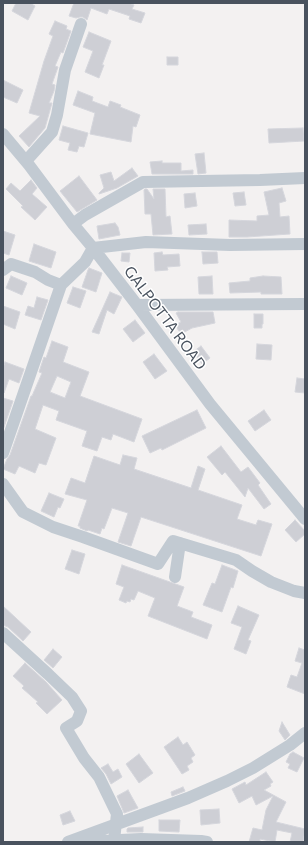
<!DOCTYPE html>
<html>
<head>
<meta charset="utf-8">
<style>
  body { margin:0 }
  #map { position:relative; width:308px; height:845px; overflow:hidden; background:#f3f1f1; font-family:Commissioner,sans-serif }
  canvas { display:block }
  .frame { position:absolute; inset:0; border:4px solid #49525e; pointer-events:none }
</style>
</head>
<body>
<div id="map">
<canvas width="308" height="845"></canvas>
<div class="frame"></div>
</div>
<script>
const context = document.querySelector('canvas').getContext('2d');
context.lineJoin = 'round';
function paint(path, color) { context.fillStyle = color; context.fill(path, 'evenodd'); }
const shape = rows => new Path2D(rows.map(r => 'M' + r).join(''));
function stroke(path, color, width, dash) { context.strokeStyle = color; context.lineWidth = width; context.lineCap = dash ? 'butt' : 'round'; context.setLineDash(dash || []); context.stroke(path); }
function drawText(font, color, halo, rows, align = 'center') {
  context.font = font + ' Commissioner,sans-serif'; context.lineWidth = 3; context.setLineDash([]); context.textBaseline = 'middle'; context.strokeStyle = halo; context.fillStyle = color; for (const [text, x, y, turn = 0] of rows) {
    context.save(); context.translate(x, y); context.rotate((+turn || 0) * Math.PI / 180); context.textAlign = isNaN(turn) ? turn : align; if (halo) context.strokeText(text, 0, 0); context.fillText(text, 0, 0); context.restore();
  }
}
const building = shape([
  [16,3,30,3,35,6,28,20,12,11,16,3],
  [74,3,129,3,134,5,132,9,145,13,141,23,129,19,130,16,109,9,107,14,91,8,87,20,83,17,80,17,76,18,69,16,74,3],
  [55,21,67,26,66,29,71,31,63,53,61,52,55,66,58,67,52,84,55,85,54,91,49,103,52,103,45,128,29,147,19,136,40,116,29,113,44,61,53,36,49,34,55,21],
  [89,32,111,41,102,65,104,65,99,78,85,72,93,51,83,47,89,32],
  [167,57,178,57,178,65,167,65,167,57],
  [3,80,23,90,17,103,3,97,3,80],
  [78,91,93,97,92,101,108,107,110,101,121,105,120,107,140,115,136,127,133,126,131,142,90,134,95,113,73,105,78,91],
  [63,126,88,133,84,147,79,146,77,152,68,150,70,143,59,140,63,126],
  [303,128,304,141,269,143,268,129,303,128],
  [204,153,206,173,198,174,195,154,204,153],
  [162,161,162,163,181,163,181,171,193,170,193,174,152,174,150,162,162,161],
  [132,168,138,176,117,188,99,194,99,193,104,188,100,175,111,172,114,181,132,168],
  [79,176,97,200,77,212,60,191,79,176],
  [31,180,37,188,32,194,47,207,35,220,21,207,23,206,6,189,11,183,20,191,31,180],
  [282,188,286,201,279,203,280,217,289,216,290,234,247,237,229,237,229,220,257,221,257,216,269,215,264,192,282,188],
  [145,189,147,189,154,199,153,189,165,189,166,217,170,216,172,234,153,235,151,214,145,214,144,190,145,189],
  [244,192,246,205,235,206,233,193,244,192],
  [195,193,197,206,185,208,184,194,195,193],
  [115,223,118,227,120,235,99,239,97,226,115,223],
  [206,224,207,234,189,235,188,225,206,224],
  [3,231,15,235,9,255,3,253,3,231],
  [34,244,56,252,51,268,29,261,34,244],
  [162,252,163,255,179,254,180,266,167,267,168,270,155,271,154,253,162,252],
  [202,252,217,252,218,263,203,264,202,252],
  [122,253,130,253,129,262,121,261,122,253],
  [89,268,102,273,96,292,82,287,88,270,89,268],
  [11,276,27,283,22,295,6,288,11,276],
  [212,276,213,294,199,294,198,277,212,276],
  [263,276,281,277,282,294,261,294,261,292,230,293,229,283,250,281,250,278,263,276],
  [73,287,86,291,80,308,67,303,73,287],
  [110,292,122,297,114,314,107,310,99,334,92,332,110,292],
  [37,297,48,300,41,320,25,315,28,306,34,308,37,297],
  [3,306,20,312,15,329,3,324,3,306],
  [178,312,213,312,215,323,192,328,181,334,175,325,181,322,176,313,178,312],
  [254,314,263,314,263,324,262,324,262,328,254,328,254,314],
  [135,320,145,333,133,342,123,329,135,320],
  [52,341,68,347,63,362,89,372,80,396,142,419,134,442,113,434,111,440,102,437,97,451,82,446,87,431,56,420,59,411,43,405,35,429,56,438,46,465,39,463,35,473,19,466,15,474,3,469,7,459,10,455,31,396,32,396,42,373,39,372,44,357,46,358,52,341],
  [57,376,71,382,65,398,50,392,57,376],
  [257,344,272,345,271,360,256,359,257,344],
  [201,346,210,358,202,364,193,352,201,346],
  [154,354,167,371,155,379,143,362,154,354],
  [5,362,24,369,19,383,9,379,4,393,3,368,5,362],
  [297,378,305,379,305,393,295,392,297,378],
  [3,398,13,401,3,430,3,398],
  [197,410,206,428,162,450,161,448,150,453,142,436,197,410],
  [264,410,271,420,255,431,248,421,264,410],
  [221,446,241,472,248,467,260,483,258,485,271,504,264,509,248,488,245,497,225,472,222,475,207,457,221,446],
  [123,455,137,458,134,469,191,488,198,466,205,469,198,490,242,505,237,519,256,525,258,520,272,524,261,556,141,517,131,546,118,542,128,513,112,508,104,529,102,528,100,534,88,530,87,531,80,528,80,526,78,526,87,500,65,494,71,478,85,483,94,456,120,465,123,455],
  [49,493,64,499,60,508,58,507,54,517,41,511,49,493],
  [295,520,305,531,305,534,296,542,285,530,295,520],
  [72,550,85,554,79,574,65,569,72,550],
  [122,565,184,587,177,606,193,612,191,617,212,625,207,639,148,616,155,598,138,591,134,600,131,599,130,602,127,601,126,603,119,600,124,587,116,584,122,565],
  [222,565,238,571,233,588,231,587,222,612,203,605,212,583,215,584,222,565],
  [3,606,31,632,23,641,8,627,3,625,3,606],
  [238,606,259,615,248,640,251,641,246,654,234,649,242,627,231,623,238,606],
  [299,648,305,650,305,694,287,687,291,675,297,677,302,663,295,661,299,648],
  [53,649,62,657,53,668,44,660,53,649],
  [25,663,46,682,62,700,47,714,36,703,38,702,22,688,24,686,13,676,25,663],
  [282,722,290,735,285,740,279,731,282,722],
  [178,737,183,745,187,742,195,755,191,758,193,762,187,766,189,770,182,774,164,747,178,737],
  [293,752,304,758,297,772,288,768,290,764,286,762,290,754,293,752],
  [139,754,153,773,139,783,126,764,139,754],
  [108,764,113,772,118,769,122,777,111,784,106,774,101,768,108,764],
  [266,772,273,782,270,784,271,786,264,790,286,802,276,822,305,829,303,842,290,842,292,833,277,830,275,842,260,839,260,842,249,842,253,828,262,830,266,810,273,796,256,805,252,796,239,803,232,789,245,782,246,785,266,772],
  [183,787,185,791,172,796,171,792,183,787],
  [128,790,138,808,124,813,117,796,128,790],
  [219,809,220,823,201,825,200,810,219,809],
  [70,811,75,821,63,825,60,815,70,811],
  [159,820,180,820,179,832,159,831,159,820],
  [143,827,143,832,127,832,127,829,128,828,143,827]
]);
const minor = shape([
  [3,134,29,165,73,224,93,248,137,305,210,404,305,519],
  [26,161,52,132,57,115,65,70,81,24],
  [73,224,85,215,143,182,260,180,305,178],
  [3,270,11,264,35,272,48,280,61,285],
  [137,305,305,304],
  [3,453,61,285,85,262,93,248,146,242,230,245,305,244],
  [3,484,23,512,53,527,83,537,158,564,173,541,236,560,252,571,271,582,294,591,305,593],
  [175,577,180,543],
  [3,633,48,674,72,697,81,711,77,721,66,728,84,758,99,777,117,814,114,840],
  [68,842,188,798,227,781,253,768,290,745,305,733],
  [79,842,141,839,201,841,207,842]
]);
const streetNames = [
  ["GALPOTTA ROAD",165,318,53]
];
paint(building, '#cecfd5');
stroke(building, '#d5d6dc', 1);
stroke(minor, '#c2cad2', 12);
drawText('15px', '#49525e', '#fff', streetNames);
</script>
</body>
</html>
